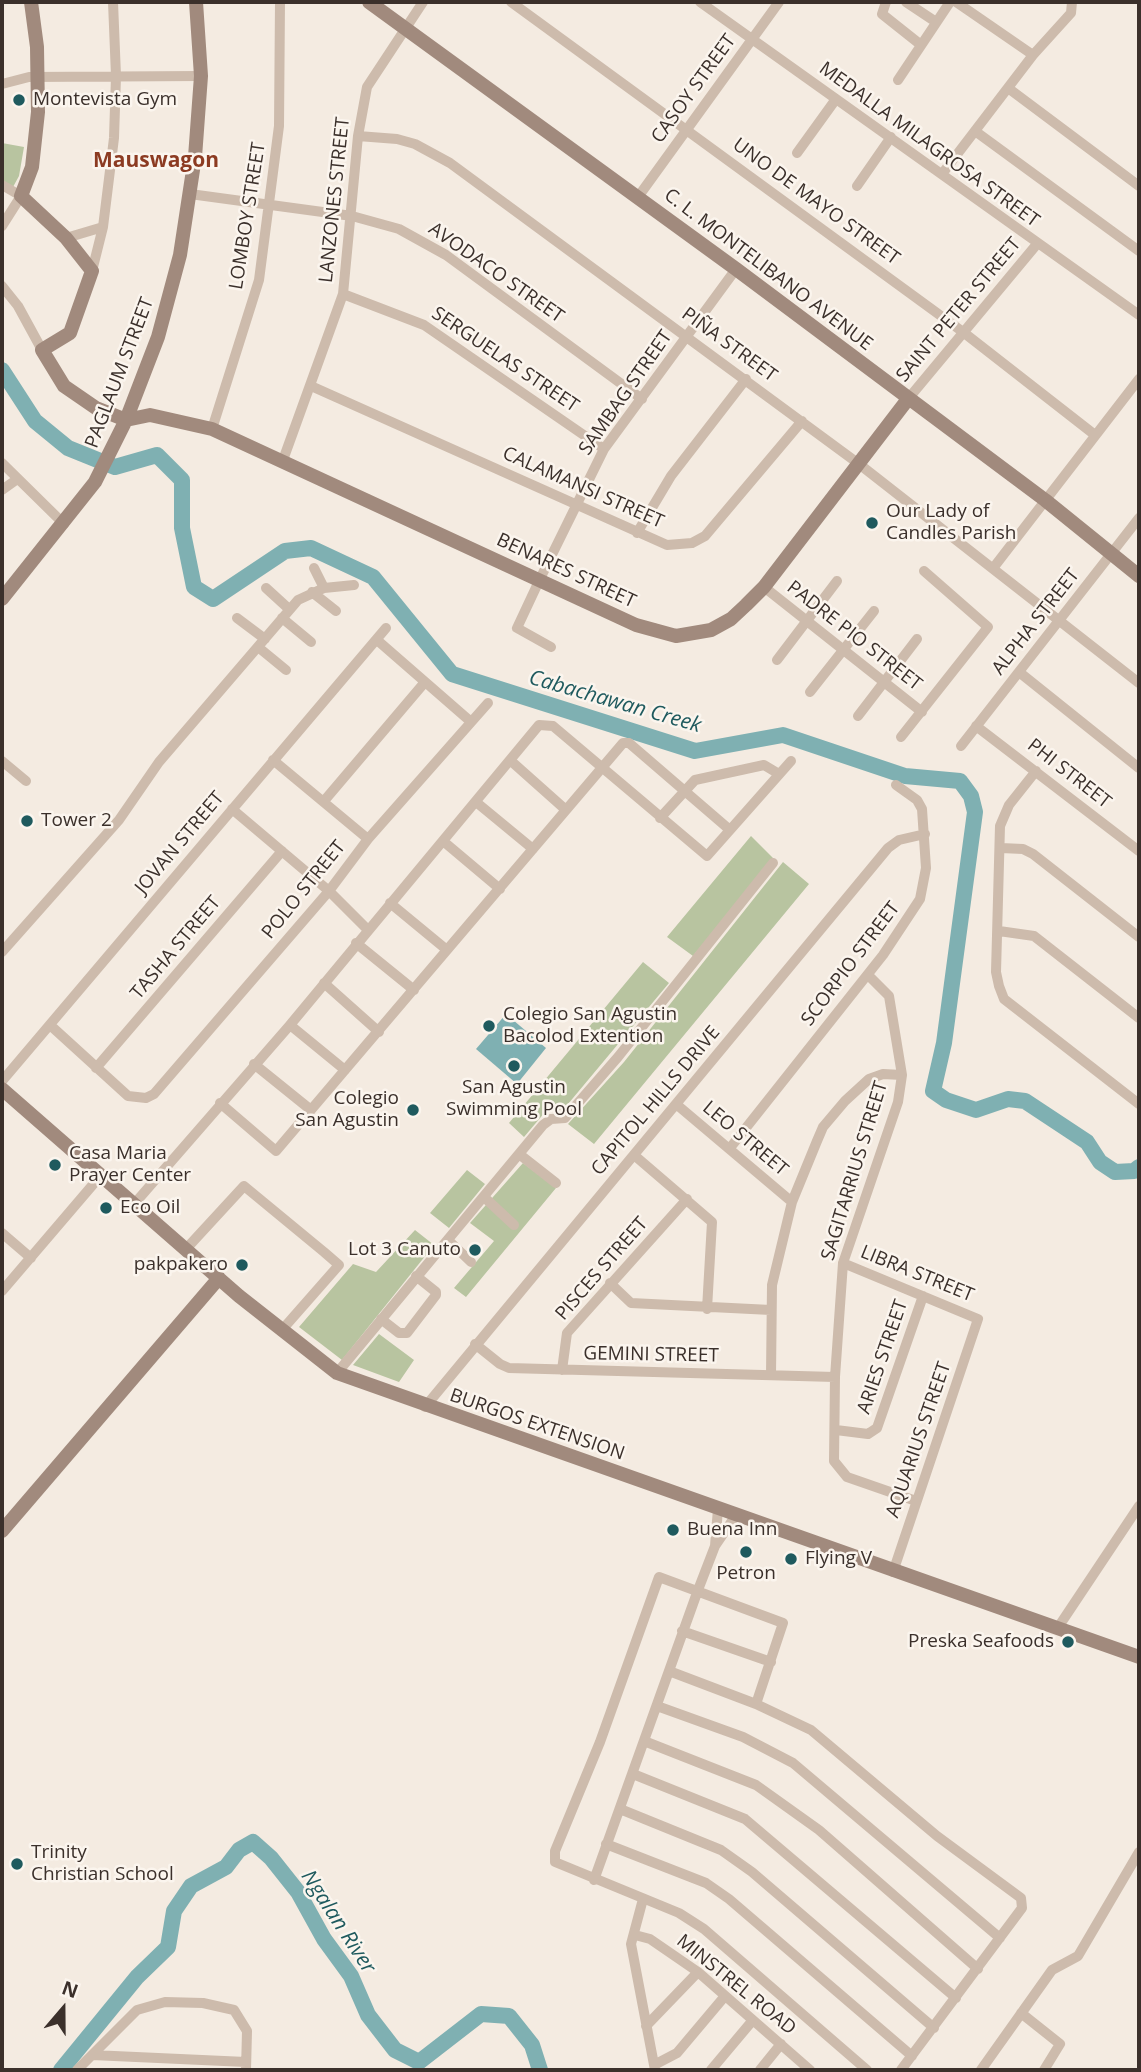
<!DOCTYPE html>
<html>
<head>
<meta charset="utf-8">
<style>
  body { margin:0 }
  #map { position:relative; width:1141px; height:2072px; overflow:hidden; background:#f4ebe1; font-family:"Open Sans",sans-serif }
  canvas { display:block }
  .frame { position:absolute; inset:0; border:4px solid #3b302b; pointer-events:none }
  .north { position:absolute; left:28px; top:1974px; width:70px; height:70px; -webkit-text-stroke:5px #fbf5ee; paint-order:stroke; rotate:20deg; font-size:19px; font-weight:700; line-height:28px; text-align:center; color:#3b302b }
  .north::after { content:''; display:block; margin:auto; width:24px; height:32px; background:#3b302b; clip-path:polygon(50% 0,100% 100%,50% 72%,0 100%) }
</style>
</head>
<body>
<div id="map">
<canvas width="1141" height="2072"></canvas>
<div class="frame"></div>
<div class="north">N</div>
</div>
<script>
const context = document.querySelector('canvas').getContext('2d');
context.lineJoin = 'round';
function paint(path, color) { context.fillStyle = color; context.fill(path, 'evenodd'); }
const shape = rows => new Path2D(rows.map(r => 'M' + r).join(''));
function stroke(path, color, width, dash) { context.strokeStyle = color; context.lineWidth = width; context.lineCap = dash ? 'butt' : 'round'; context.setLineDash(dash || []); context.stroke(path); }
function drawText(font, color, halo, rows, align = 'center') {
  context.font = font + ' "Open Sans",sans-serif'; context.lineWidth = 5; context.setLineDash([]); context.textBaseline = 'middle'; context.strokeStyle = halo; context.fillStyle = color; for (const [text, x, y, turn = 0] of rows) {
    context.save(); context.translate(x, y); context.rotate((+turn || 0) * Math.PI / 180); context.textAlign = isNaN(turn) ? turn : align; if (halo) context.strokeText(text, 0, 0); context.fillText(text, 0, 0); context.restore();
  }
}
const green = shape([
  [2,143,24,147,19,176,13,187,2,181],
  [751,836,774,859,693,956,667,937],
  [783,862,809,884,594,1144,568,1124,624,1062],
  [643,962,669,983,563,1110,546,1111,524,1137,509,1123],
  [523,1163,556,1188,466,1297,454,1288,494,1241,470,1223],
  [467,1170,485,1184,449,1228,430,1213],
  [415,1230,434,1245,342,1360,299,1327,353,1264,376,1272],
  [379,1334,414,1360,399,1382,353,1365]
]);
const water = shape([
  [506,1014,546,1048,517,1084,476,1049]
]);
const stream = shape([
  [1139,2,1139,3]
]);
const river = shape([
  [2,370,35,421,68,448,115,467,157,455,182,480,182,528,194,587,213,599,285,551,311,548,373,577,452,674,695,751,783,735,905,776,960,781,971,796,975,812,944,1043,933,1091,946,1100,976,1110,1008,1099,1025,1101,1087,1142,1100,1162,1115,1172,1134,1171,1139,1167],
  [61,2070,137,1977,168,1947,174,1911,191,1886,226,1867,239,1850,253,1842,271,1858,298,1892,324,1939,351,1976,368,2015,395,2050,419,2062,481,2014,509,2016,532,2045,540,2070]
]);
const street = shape([
  [511,2,963,332,1095,435],
  [700,2,1139,315],
  [886,2,882,14,921,45],
  [906,2,936,22],
  [956,2,1033,55],
  [898,80,950,2],
  [2,84,29,77,201,76],
  [1008,88,1139,186],
  [975,131,1139,251],
  [358,136,397,139,415,144,450,163,859,464,1139,683],
  [797,153,836,99],
  [942,174,1033,55,1071,13,1072,2],
  [2,185,21,196,2,226],
  [857,186,891,137],
  [190,194,352,216,399,229,446,255,642,399],
  [638,197,779,2],
  [66,238,103,227],
  [92,271,103,227,114,138,116,76,113,2],
  [2,286,18,306,42,350],
  [343,294,424,325,604,449],
  [311,386,667,545,692,543,705,536,802,421],
  [908,399,1037,244],
  [212,429,259,280,279,126,280,2],
  [283,460,343,294,358,136,367,87,423,2],
  [2,463,64,524],
  [2,490,16,480],
  [637,533,671,476,746,379],
  [994,567,1139,379],
  [314,568,324,588],
  [764,587,922,712],
  [266,588,289,609],
  [312,592,336,611],
  [237,618,265,639],
  [282,618,311,642],
  [377,640,470,721],
  [258,647,286,670],
  [551,647,517,628,539,581,604,449,736,269],
  [777,660,837,581],
  [1019,672,1139,768],
  [810,692,874,611],
  [858,716,917,639],
  [976,726,1139,851],
  [901,737,988,627,924,571],
  [961,746,1139,518],
  [273,760,368,839],
  [2,761,26,781],
  [511,761,566,810],
  [1036,771,1009,805,1000,826,996,972,999,986,1004,999,1139,1104],
  [324,801,425,682],
  [476,802,533,849],
  [232,809,329,891,367,929],
  [660,818,695,780,764,765,779,774],
  [443,841,500,889],
  [1001,848,1023,849,1033,854,1139,937],
  [390,903,447,950],
  [999,931,1034,936,1139,1018],
  [356,943,414,990],
  [2,952,119,820,159,762,298,600,324,588,354,585],
  [868,975,889,996,902,1075,898,1102,843,1263,835,1377,834,1461,847,1477,916,1501],
  [324,983,379,1032],
  [50,1025,128,1096,146,1098,154,1094,329,891,368,839,488,703],
  [290,1025,345,1070],
  [254,1064,311,1110],
  [96,1068,282,851],
  [2,1081,386,628],
  [220,1103,276,1151,623,743,629,743,730,830],
  [676,1104,792,1202],
  [730,1148,883,955,920,899,926,868,922,809,917,800,896,785],
  [519,1154,556,1183],
  [634,1155,712,1222,707,1309],
  [484,1197,514,1225],
  [135,1203,290,1025,539,725,553,726,707,856,791,761],
  [2,1233,31,1258],
  [448,1240,471,1262],
  [186,1249,244,1186,324,1252,339,1265,281,1331],
  [843,1263,978,1319,893,1572],
  [610,1283,631,1303,771,1310],
  [2,1291,102,1174],
  [381,1319,399,1333,407,1333,436,1295,436,1292,416,1276],
  [475,1344,500,1364,509,1368,835,1377],
  [562,1370,567,1333,687,1199],
  [337,1373,543,1125,551,1119,565,1118,618,1057,773,863],
  [771,1375,772,1285,792,1202,817,1141,823,1127,845,1101,869,1079,883,1074,902,1075],
  [425,1407,888,848,899,840,925,834],
  [836,1430,868,1434,877,1428,923,1296],
  [715,1546,718,1509],
  [1057,1629,1139,1506],
  [682,1631,771,1662],
  [669,1671,756,1704,811,1730,937,1836,1021,1898,1022,1908,901,2070],
  [756,1704,783,1623,659,1577,600,1742,555,1851,555,1862,679,1913,704,1929,867,2070],
  [657,1706,743,1737,793,1763,1000,1938],
  [644,1741,756,1785,819,1830,978,1969],
  [633,1774,745,1819,956,1998],
  [620,1809,721,1850,752,1872,934,2028],
  [606,1844,706,1883,729,1899,912,2056],
  [594,1880,698,1590,715,1546,736,1515],
  [643,1899,631,1944,655,2070],
  [635,1935,650,1939,698,1972,810,2070],
  [1021,2013,1060,2044,1044,2070],
  [646,2026,698,1972],
  [92,2055,246,2062],
  [654,2065,677,2053,725,1996],
  [77,2070,137,2010,165,2002,203,2003,234,2010,247,2031,246,2070],
  [711,2070,753,2020],
  [760,2070,781,2044],
  [981,2070,1052,1970,1078,1956,1139,1852]
]);
const secondary = shape([
  [31,2,37,47,38,112,32,167,21,196,66,238,92,271,70,333,42,350,64,386,96,408,126,420,150,415,212,429,636,625,676,636,711,630,731,619,746,605,764,587,908,399],
  [369,2,736,269,1045,500,1139,576],
  [2,599,95,482,126,420,158,337,180,255,195,157,201,76,196,2],
  [2,1089,239,1296,337,1373,1139,1657],
  [2,1531,219,1278]
]);
const markers = [
  [19,100,7,"#1f5a5e"],
  [872,523,7,"#1f5a5e"],
  [27,821,7,"#1f5a5e"],
  [489,1026,7,"#1f5a5e"],
  [514,1066,7,"#1f5a5e"],
  [413,1110,7,"#1f5a5e"],
  [55,1165,7,"#1f5a5e"],
  [106,1208,7,"#1f5a5e"],
  [475,1250,7,"#1f5a5e"],
  [242,1265,7,"#1f5a5e"],
  [673,1530,7,"#1f5a5e"],
  [746,1552,7,"#1f5a5e"],
  [791,1559,7,"#1f5a5e"],
  [1068,1642,7,"#1f5a5e"],
  [17,1864,7,"#1f5a5e"]
];
const streetNames = [
  ["CASOY STREET",694,89,-54],
  ["MEDALLA MILAGROSA STREET",929,145,36],
  ["LANZONES STREET",335,200,-84],
  ["UNO DE MAYO STREET",816,202,36],
  ["LOMBOY STREET",248,216,-81],
  ["C. L. MONTELIBANO AVENUE",768,270,37],
  ["AVODACO STREET",496,273,35],
  ["SAINT PETER STREET",959,310,-50],
  ["PIÑA STREET",729,345,36],
  ["SERGUELAS STREET",505,360,34],
  ["PAGLAUM STREET",120,373,-69],
  ["SAMBAG STREET",626,393,-55],
  ["CALAMANSI STREET",583,488,24],
  ["BENARES STREET",566,571,25],
  ["ALPHA STREET",1036,622,-52],
  ["PADRE PIO STREET",854,636,38],
  ["PHI STREET",1069,774,38],
  ["JOVAN STREET",180,843,-50],
  ["POLO STREET",304,890,-51],
  ["TASHA STREET",176,948,-50],
  ["SCORPIO STREET",851,964,-53],
  ["CAPITOL HILLS DRIVE",656,1101,-50],
  ["LEO STREET",745,1139,40],
  ["SAGITARRIUS STREET",855,1171,-73],
  ["PISCES STREET",602,1269,-49],
  ["LIBRA STREET",917,1274,22],
  ["GEMINI STREET",651,1355,1],
  ["ARIES STREET",883,1357,-71],
  ["BURGOS EXTENSION",537,1425,19],
  ["AQUARIUS STREET",919,1440,-71],
  ["MINSTREL ROAD",736,1985,39]
];
const poiNames = [
  ["Montevista Gym",33,100],
  ["Our Lady of",886,512],
  ["Candles Parish",886,534],
  ["Tower 2",41,821],
  ["Colegio San Agustin",503,1015],
  ["Bacolod Extention",503,1037],
  ["San Agustin",514,1088,"center"],
  ["Swimming Pool",514,1110,"center"],
  ["Colegio",399,1099,"right"],
  ["San Agustin",399,1121,"right"],
  ["Casa Maria",69,1154],
  ["Prayer Center",69,1176],
  ["Eco Oil",120,1208],
  ["Lot 3 Canuto",461,1250,"right"],
  ["pakpakero",228,1265,"right"],
  ["Buena Inn",687,1530],
  ["Flying V",805,1559],
  ["Petron",746,1574,"center"],
  ["Preska Seafoods",1054,1642,"right"],
  ["Trinity",31,1853],
  ["Christian School",31,1875]
];
const neighbourhoodNames = [
  ["Mauswagon",156,161]
];
const waterNames = [
  ["Cabachawan Creek",615,702,16],
  ["Ngalan River",338,1922,57]
];
paint(green, '#b8c4a0');
paint(water, '#7fb0b2');
stroke(stream, '#7fb0b2', 2.5);
stroke(river, '#7fb0b2', 16);
stroke(street, '#cdbbac', 10);
stroke(secondary, '#a18a7d', 14);
for (const [x, y, r, color] of markers) { const dot = new Path2D(); dot.arc(x, y, r, 0, 2 * Math.PI); context.fillStyle = color; context.fill(dot); stroke(dot, '#fbf5ee', 2.5); }
drawText('19px', '#3b302b', '#fbf5ee', streetNames);
drawText('19px', '#3b302b', '#fbf5ee', poiNames, 'left');
drawText('bold 21px', '#8c3b22', '#fbf5ee', neighbourhoodNames);
drawText('italic 21px', '#1f5a5e', '#fbf5ee', waterNames);
</script>
</body>
</html>
